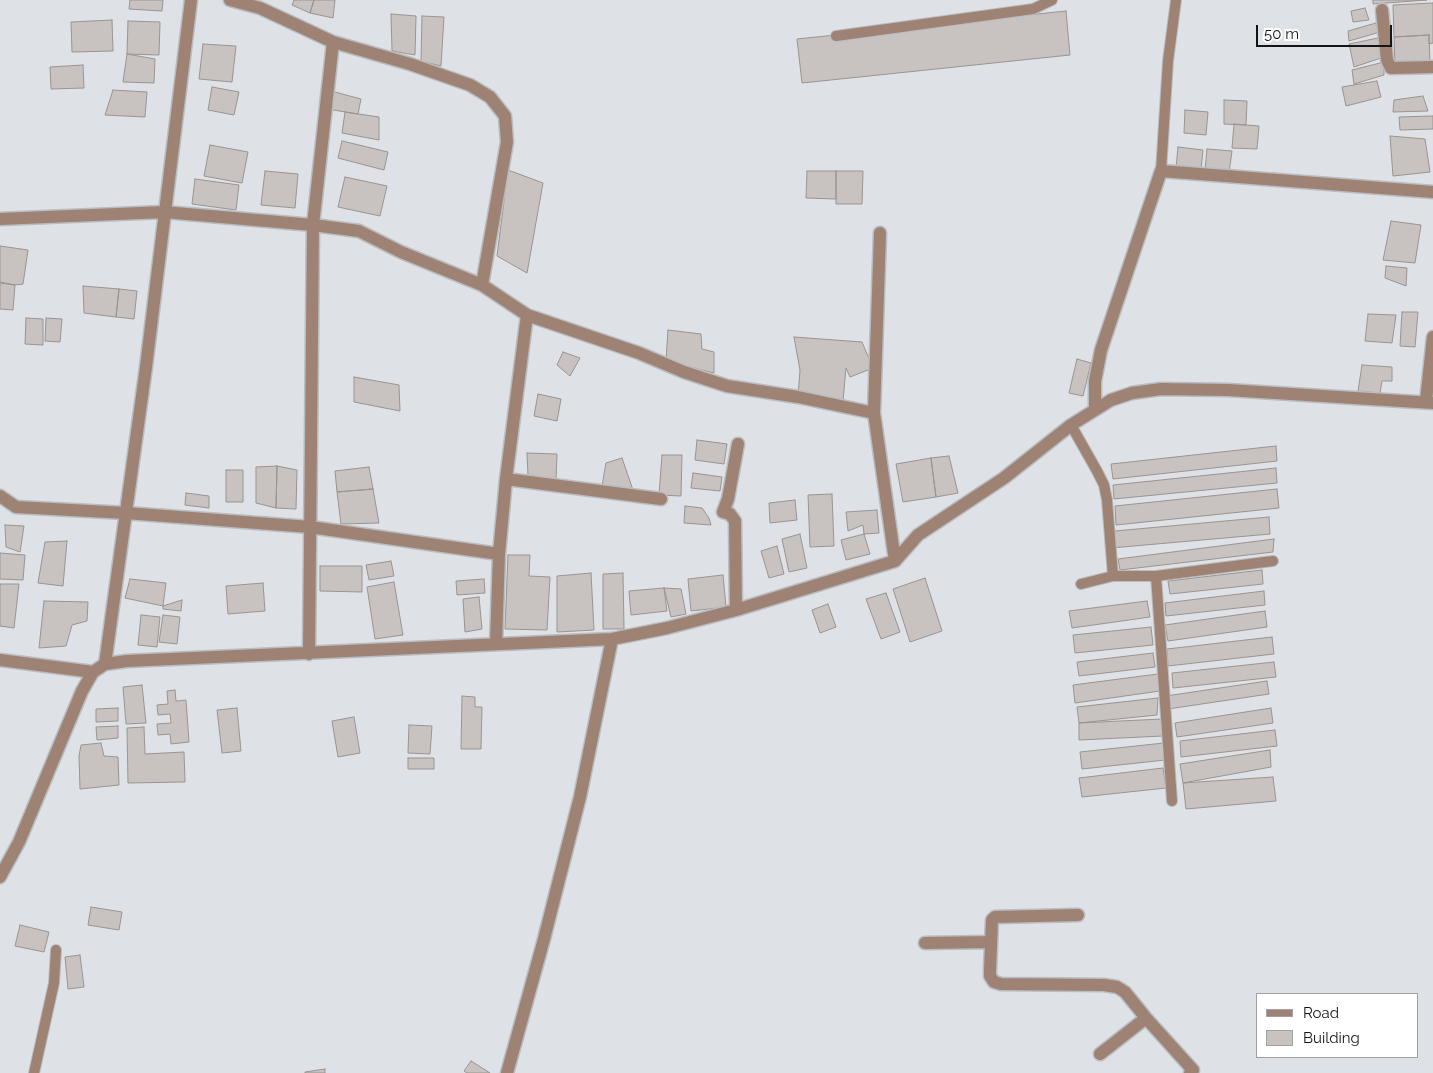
<!DOCTYPE html>
<html>
<head>
<meta charset="utf-8">
<style>
  body { margin:0 }
  #map { position:relative; width:1433px; height:1073px; overflow:hidden; background:#dee1e5; font-family:Raleway,sans-serif }
  canvas { display:block }
  .legend { position:absolute; left:1256px; top:993px; width:162px; height:65px; box-sizing:border-box; background:#fff; border:1px solid #a1a1a2; margin:0; padding:6px 9px; list-style:none; font-size:15px; color:#131416 }
  .legend li { display:flex; align-items:center; gap:10px; height:25px }
  .legend b { width:25px; border:1px solid #a1a1a2 }
  .scale { position:absolute; left:1256px; top:25px; width:136px; height:22px; box-sizing:border-box; border:2px solid #131416; border-top:0; padding-left:6px; font-size:15px; line-height:18px; white-space:nowrap; color:#131416; -webkit-text-stroke:4px #fff; paint-order:stroke }
</style>
</head>
<body>
<div id="map">
<canvas width="1433" height="1073"></canvas>
<ul class="legend">
<li><b style="height:6px;background:#9e8273"></b>Road</li>
<li><b style="height:14px;background:#c8c3c0"></b>Building</li>
</ul>
<div class="scale">50 m</div>
</div>
<script>
const context = document.querySelector('canvas').getContext('2d');
context.lineJoin = 'round';
function paint(path, color) { context.fillStyle = color; context.fill(path, 'evenodd'); }
const shape = rows => new Path2D(rows.map(r => 'M' + r).join(''));
function stroke(path, color, width, dash) { context.strokeStyle = color; context.lineWidth = width; context.lineCap = dash ? 'butt' : 'round'; context.setLineDash(dash || []); context.stroke(path); }
const building = shape([
  [130,0,163,0,162,11,129,9,130,0],
  [294,0,314,0,310,13,292,5,294,0],
  [314,0,335,0,333,18,310,13,314,0],
  [1373,0,1427,0,1373,4,1373,0],
  [1433,3,1433,43,1429,44,1429,35,1394,37,1393,5,1433,3],
  [1365,8,1369,20,1353,22,1351,11,1365,8],
  [1066,11,1070,55,802,83,797,39,1066,11],
  [391,14,416,16,415,55,392,51,391,14],
  [422,16,444,17,441,66,421,61,422,16],
  [112,20,113,51,72,52,71,22,112,20],
  [128,21,160,22,159,55,127,54,128,21],
  [1376,23,1380,32,1349,41,1348,31,1376,23],
  [1429,35,1430,63,1395,64,1394,37,1429,35],
  [1378,38,1381,58,1354,67,1349,44,1378,38],
  [203,44,236,46,232,82,199,79,203,44],
  [127,54,155,59,154,83,123,82,127,54],
  [1384,62,1384,75,1354,84,1352,70,1384,62],
  [83,65,84,88,51,89,50,67,83,65],
  [1377,81,1381,97,1346,106,1342,87,1377,81],
  [212,87,239,92,234,115,208,110,212,87],
  [113,90,147,92,145,117,105,115,113,90],
  [331,91,361,99,358,114,327,109,331,91],
  [1423,96,1428,111,1393,112,1394,100,1423,96],
  [1224,100,1247,101,1246,125,1224,124,1224,100],
  [1185,110,1208,112,1206,135,1184,133,1185,110],
  [345,112,379,117,379,140,342,133,345,112],
  [1433,116,1433,129,1400,130,1399,117,1433,116],
  [1234,124,1259,126,1257,149,1232,148,1234,124],
  [1390,136,1425,139,1430,172,1393,176,1390,136],
  [342,141,388,152,384,170,338,158,342,141],
  [210,145,248,152,242,183,204,176,210,145],
  [1178,147,1203,150,1201,170,1176,168,1178,147],
  [1207,149,1232,151,1229,173,1205,170,1207,149],
  [508,170,543,183,527,273,497,256,508,170],
  [265,171,298,174,295,208,261,205,265,171],
  [807,171,836,171,836,199,806,198,807,171],
  [836,171,863,171,862,204,836,204,836,171],
  [345,177,387,186,380,216,338,207,345,177],
  [195,179,239,185,236,210,192,204,195,179],
  [1391,221,1421,225,1415,263,1383,260,1391,221],
  [0,246,28,250,23,284,15,285,0,282,0,246],
  [1386,266,1407,268,1406,286,1385,278,1386,266],
  [0,283,15,285,13,310,0,309,0,283],
  [83,286,119,289,116,317,84,313,83,286],
  [119,289,137,291,134,319,116,317,119,289],
  [1402,312,1418,312,1415,347,1400,346,1402,312],
  [1368,314,1396,315,1392,343,1365,341,1368,314],
  [26,318,43,319,43,345,25,344,26,318],
  [46,318,62,319,60,342,45,341,46,318],
  [668,330,701,334,702,349,714,352,714,373,666,361,668,330],
  [794,337,862,342,873,368,850,377,846,368,843,401,798,397,800,370,794,337],
  [563,352,580,358,570,376,557,365,563,352],
  [1077,359,1091,363,1083,396,1069,393,1077,359],
  [1362,365,1392,367,1392,381,1382,381,1380,393,1358,391,1362,365],
  [354,377,399,385,400,411,354,402,354,377],
  [538,394,561,399,557,421,534,416,538,394],
  [697,440,727,444,724,464,695,460,697,440],
  [1276,446,1277,461,1113,479,1111,464,1276,446],
  [527,453,557,454,556,479,528,476,527,453],
  [662,455,682,455,681,496,659,495,662,455],
  [949,456,958,493,936,497,931,458,949,456],
  [622,458,633,490,602,486,606,463,622,458],
  [931,458,936,497,903,502,896,464,931,458],
  [277,466,297,470,296,509,276,508,277,466],
  [277,466,276,508,256,503,256,467,277,466],
  [369,467,373,489,337,492,335,471,369,467],
  [1276,468,1277,483,1114,499,1113,485,1276,468],
  [226,470,243,470,243,502,226,502,226,470],
  [693,473,722,477,720,491,691,488,693,473],
  [373,489,379,523,341,524,337,492,373,489],
  [1277,489,1279,508,1116,525,1115,506,1277,489],
  [186,493,209,496,209,508,185,505,186,493],
  [832,494,834,546,810,547,808,495,832,494],
  [795,500,797,520,770,523,769,503,795,500],
  [685,506,702,508,709,518,711,525,684,523,685,506],
  [877,510,879,533,864,534,863,525,848,531,846,512,877,510],
  [1269,517,1270,534,1111,548,1115,531,1269,517],
  [5,525,24,526,20,552,6,547,5,525],
  [800,534,807,568,789,572,782,539,800,534],
  [864,534,870,554,846,560,841,540,864,534],
  [1274,539,1273,552,1120,570,1118,559,1274,539],
  [67,541,63,586,38,583,45,542,67,541],
  [777,546,784,574,769,578,761,551,777,546],
  [0,553,25,555,23,580,0,579,0,553],
  [508,555,530,555,529,576,550,577,547,630,505,629,508,555],
  [391,561,394,576,369,580,366,565,391,561],
  [320,566,362,566,362,592,320,591,320,566],
  [1262,570,1263,584,1170,594,1168,581,1262,570],
  [591,573,594,630,557,632,557,576,591,573],
  [623,573,624,629,603,629,603,574,623,573],
  [723,575,726,607,691,611,688,579,723,575],
  [925,578,942,631,910,642,893,589,925,578],
  [130,579,166,583,163,606,125,598,130,579],
  [484,579,485,593,457,595,456,581,484,579],
  [394,582,403,635,375,639,367,587,394,582],
  [263,583,265,611,228,614,226,586,263,583],
  [0,584,19,584,14,628,0,626,0,584],
  [664,588,667,611,631,615,629,591,664,588],
  [664,588,681,589,686,614,671,617,664,588],
  [1264,591,1265,605,1166,616,1165,603,1264,591],
  [886,593,900,632,881,639,866,599,886,593],
  [479,597,482,629,465,632,463,599,479,597],
  [182,600,181,611,163,609,163,606,182,600],
  [44,601,88,602,87,621,72,625,66,646,39,648,44,601],
  [1147,601,1150,617,1072,628,1069,611,1147,601],
  [828,604,836,627,820,633,812,610,828,604],
  [1265,611,1267,627,1168,641,1165,625,1265,611],
  [141,615,160,617,157,647,138,645,141,615],
  [163,615,180,617,177,644,159,642,163,615],
  [1151,627,1153,645,1075,653,1073,635,1151,627],
  [1272,637,1274,654,1168,666,1167,649,1272,637],
  [1153,653,1155,667,1079,676,1077,662,1153,653],
  [1274,662,1276,677,1173,688,1172,673,1274,662],
  [1158,674,1160,691,1075,703,1073,685,1158,674],
  [1267,681,1269,694,1168,709,1166,696,1267,681],
  [142,685,146,723,126,724,123,687,142,685],
  [175,690,176,701,186,700,189,742,171,744,170,734,158,735,157,724,171,723,170,714,158,715,157,705,168,704,167,691,175,690],
  [462,696,475,697,475,707,482,707,481,749,461,749,462,696],
  [1158,698,1157,715,1079,723,1077,707,1158,698],
  [118,708,118,721,96,722,96,709,118,708],
  [237,708,241,751,222,753,217,710,237,708],
  [1271,708,1273,723,1177,737,1175,723,1271,708],
  [354,717,360,753,338,757,332,721,354,717],
  [1162,719,1163,736,1079,740,1079,723,1162,719],
  [409,725,432,726,430,754,408,753,409,725],
  [118,726,118,738,97,740,96,727,118,726],
  [144,727,145,754,184,752,185,782,128,783,127,728,144,727],
  [1275,730,1277,746,1181,757,1180,741,1275,730],
  [101,743,104,756,118,757,119,785,80,789,79,756,81,745,101,743],
  [1164,743,1165,760,1082,769,1080,752,1164,743],
  [1270,750,1271,767,1183,783,1180,764,1270,750],
  [408,758,434,758,434,769,408,769,408,758],
  [1163,768,1166,788,1082,797,1079,778,1163,768],
  [1273,777,1276,801,1186,809,1183,783,1273,777],
  [91,907,122,912,119,930,88,925,91,907],
  [20,925,49,932,44,952,15,946,20,925],
  [80,955,84,987,68,989,65,957,80,955],
  [471,1061,490,1073,467,1073,464,1071,471,1061],
  [325,1069,325,1073,305,1073,305,1072,325,1069]
]);
const lane = shape([
  [836,36,1033,9,1052,0],
  [1161,171,1168,61,1176,0],
  [1071,425,1097,471,1104,485,1107,500,1113,576,1156,576,1273,561],
  [1156,576,1172,801],
  [1081,584,1113,576],
  [34,1073,54,983,56,950]
]);
const street = shape([
  [230,0,260,8,333,42,410,64,470,85,490,97,505,116,507,142,482,285],
  [1382,10,1387,60,1391,68,1433,67],
  [0,219,164,212,313,225,359,231,401,252,482,285,527,315,639,353,684,372,727,386,798,397,874,413],
  [880,233,874,413,895,561],
  [1426,401,1433,337],
  [1095,409,1095,381,1101,350,1161,171,1433,192],
  [506,479,661,499],
  [0,496,16,507,126,513,310,527,499,554],
  [736,610,735,521,730,514,723,512,728,499,738,444],
  [496,644,499,554,506,479,527,315],
  [309,654,313,225,333,42],
  [0,660,93,672],
  [105,664,146,367,191,0],
  [0,877,19,842,82,691,93,672,105,664,127,661,612,639,667,628,736,610,895,561,918,535,1004,478,1071,425,1111,400,1132,393,1161,389,1228,390,1433,403],
  [1078,915,995,917,992,920,990,970,990,976,994,982,1001,984,1104,985,1117,987,1125,992,1146,1018,1193,1070,1190,1073],
  [925,943,991,942],
  [1100,1054,1146,1018],
  [507,1073,544,939,580,797,612,639]
]);
paint(building, '#c8c3c0');
stroke(building, '#999491', 1);
stroke(lane, '#b9bcc0', 12);
stroke(street, '#b9bcc0', 15);
stroke(lane, '#9e8273', 10);
stroke(street, '#9e8273', 12);
</script>
</body>
</html>
